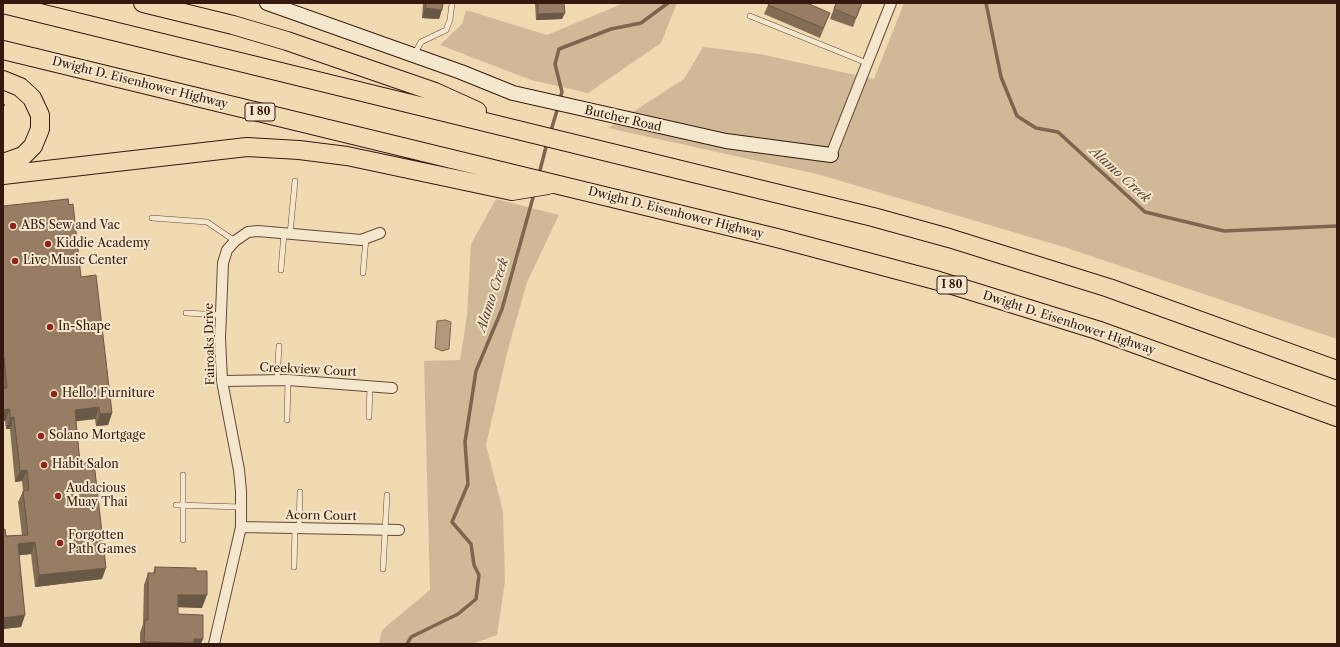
<!DOCTYPE html>
<html>
<head>
<meta charset="utf-8">
<style>
  body { margin:0 }
  #map { position:relative; width:1340px; height:647px; overflow:hidden; background:#f0dab2; font-family:"Libre Caslon Text",serif }
  canvas { display:block }
  .frame { position:absolute; inset:0; border:4px solid #35190e; pointer-events:none }
</style>
</head>
<body>
<div id="map">
<canvas width="1340" height="647"></canvas>
<div class="frame"></div>
</div>
<script>
const context = document.querySelector('canvas').getContext('2d');
context.lineJoin = 'round';
function paint(path, color) { context.fillStyle = color; context.fill(path, 'evenodd'); }
const shape = rows => new Path2D(rows.map(r => 'M' + r).join(''));
function stroke(path, color, width, dash) { context.strokeStyle = color; context.lineWidth = width; context.lineCap = dash ? 'butt' : 'round'; context.setLineDash(dash || []); context.stroke(path); }
function drawText(font, color, halo, rows, align = 'center') {
  context.font = font + ' "Libre Caslon Text",serif'; context.lineWidth = 4; context.setLineDash([]); context.textBaseline = 'middle'; context.strokeStyle = halo; context.fillStyle = color; for (const [text, x, y, turn = 0] of rows) {
    context.save(); context.translate(x, y); context.rotate((+turn || 0) * Math.PI / 180); context.textAlign = isNaN(turn) ? turn : align; if (halo) context.strokeText(text, 0, 0); context.fillText(text, 0, 0); context.restore();
  }
}
const green = shape([
  [624,3,677,3,661,43,588,93,531,80,440,45,462,24,466,10,547,35],
  [904,3,1337,3,1337,339,1067,248,817,174,608,128,684,79,703,47,760,54,874,79],
  [496,199,559,215,527,282,507,353,486,445,503,511,505,581,497,635,472,644,379,644,382,630,430,590,424,361,460,360,467,315,471,244]
]);
const water = shape([
  [445,320,451,322,449,349,442,351,435,348,437,321,445,320]
]);
const stream = shape([
  [986,3,1001,77,1017,116,1036,128,1058,132,1145,212,1224,231,1337,226],
  [559,101,562,92,555,64,559,49,611,29,641,23,668,3],
  [550,134,558,107],
  [539,174,547,143],
  [407,644,411,637,458,614,476,599,479,575,474,565,471,544,452,522,468,484,465,442,476,371,502,309,534,194]
]);
const lane = shape([
  [750,16,867,63],
  [414,55,421,42,446,30,450,20,452,3],
  [152,218,207,222,235,241],
  [290,234,295,181],
  [281,270,284,233],
  [363,273,366,238],
  [186,313,221,315],
  [277,380,279,346],
  [369,417,370,386],
  [287,420,288,380],
  [176,505,241,507],
  [299,528,300,492],
  [183,540,183,475],
  [294,567,295,528],
  [383,569,387,495]
]);
const street = shape([
  [831,155,891,3],
  [222,381,288,380,392,388],
  [241,527,399,530],
  [214,644,241,527,241,491,239,470,222,381,220,338,223,263,227,250,235,241,248,232,258,231,361,240,380,233]
]);
const secondary = shape([
  [267,3,461,72,513,93,726,141,831,155]
]);
const highway = shape([
  [143,3,233,25,287,41,435,92,477,111],
  [3,4,873,217,949,238,1109,288,1337,370],
  [3,50,777,238,939,281,1097,330,1337,417],
  [3,80,20,87,32,98,40,115,40,129,33,146,23,156,3,163],
  [3,175,247,147,299,150,347,156,512,191,548,185]
]);
const wall = shape([
  [423,3,443,3,439,19,422,18],
  [535,3,564,3,562,19,536,20],
  [769,3,830,13,820,38,764,14],
  [836,3,862,3,853,27,830,19],
  [69,205,81,277,112,413,108,425,96,426,95,419,76,421,80,463,102,579,35,587,31,554,19,555,25,615,21,627,3,629,3,530,6,536,22,535,18,502,23,491,22,481,15,482,10,429,6,429,5,421,3,421,3,206],
  [155,567,196,571,202,608,178,607,178,614,201,644,140,644,140,633,143,624,144,585,148,573,153,573]
]);
const shadedWall = shape([
  [425,8,442,10,439,19,422,18],
  [565,13,562,19,536,20,538,14],
  [99,407,95,419,70,422,75,410],
  [10,409,5,421,3,421,3,410],
  [112,413,108,425,96,426,100,414],
  [14,417,10,429,6,429,10,418],
  [27,470,22,481,15,482,20,471],
  [35,542,31,554,14,556,18,544],
  [106,568,102,579,35,587,39,575],
  [178,595,207,595,202,608,174,607],
  [25,615,21,627,3,629,3,618],
  [194,639,203,639,201,644,143,644,144,642]
]);
const building = shape([
  [426,3,443,3,442,10,425,8,426,3],
  [538,3,564,3,565,13,538,14,538,3],
  [769,3,807,3,830,13,823,28,768,5,769,3],
  [836,3,862,3,856,18,834,9,836,3],
  [3,103,5,105,3,107,3,103],
  [68,199,69,205,73,204,81,277,96,275,112,413,100,414,99,407,75,410,80,463,94,462,106,568,39,575,35,542,18,544,25,615,3,618,3,530,5,529,6,536,28,535,23,491,29,490,27,470,20,471,14,417,10,418,10,409,3,410,3,388,7,388,4,358,3,358,3,206,68,199],
  [155,567,196,568,196,571,207,571,207,595,178,595,178,614,203,615,203,639,194,639,194,643,144,642,145,620,148,620,148,573,155,573,155,567]
]);
const markers = [
  [13,226,4,"#8f2418"],
  [48,244,4,"#8f2418"],
  [15,261,4,"#8f2418"],
  [50,327,4,"#8f2418"],
  [54,394,4,"#8f2418"],
  [41,436,4,"#8f2418"],
  [44,465,4,"#8f2418"],
  [58,496,4,"#8f2418"],
  [60,543,4,"#8f2418"]
];
const shields = [
  [260,112,30],
  [952,285,30]
];
const shieldNames = [
  ["I 80",260,112],
  ["I 80",952,285]
];
const streetNames = [
  ["Dwight D. Eisenhower Highway",140,83,14],
  ["Butcher Road",623,119,13],
  ["Dwight D. Eisenhower Highway",676,213,14],
  ["Dwight D. Eisenhower Highway",1069,323,18],
  ["Fairoaks Drive",210,344,-91],
  ["Creekview Court",308,370,3],
  ["Acorn Court",321,516,1]
];
const poiNames = [
  ["ABS Sew and Vac",21,226],
  ["Kiddie Academy",56,244],
  ["Live Music Center",23,261],
  ["In-Shape",58,327],
  ["Hello! Furniture",62,394],
  ["Solano Mortgage",49,436],
  ["Habit Salon",52,465],
  ["Audacious",66,489],
  ["Muay Thai",66,503],
  ["Forgotten",68,536],
  ["Path Games",68,550]
];
const waterNames = [
  ["Alamo Creek",1120,175,42],
  ["Alamo Creek",493,295,-72]
];
paint(green, '#d0b996');
paint(water, '#b0987a');
stroke(water, '#7f654f', 1);
stroke(stream, '#7f654f', 3.5);
stroke(lane, '#644937', 6);
stroke(street, '#644937', 12);
stroke(secondary, '#35190e', 16);
stroke(highway, '#35190e', 20);
stroke(lane, '#f5e7cd', 5);
stroke(street, '#f5e7cd', 10);
stroke(secondary, '#f5e7cd', 14);
stroke(highway, '#f0dab2', 18);
paint(wall, '#816c55');
paint(shadedWall, '#695845');
paint(building, '#967d63');
stroke(building, '#695845', 1);
for (const [x, y, r, color] of markers) { const dot = new Path2D(); dot.arc(x, y, r, 0, 2 * Math.PI); context.fillStyle = color; context.fill(dot); stroke(dot, '#f5e7cd', 1.5); }
for (const [x, y, w] of shields) { const box = new Path2D(); box.roundRect(x - w / 2, y - 9, w, 18, 3); context.fillStyle = '#f5e7cd'; context.fill(box); stroke(box, '#35190e', 1); }
drawText('bold 11px', '#35190e', null, shieldNames);
drawText('12px', '#35190e', '#f5e7cd', streetNames);
drawText('12px', '#35190e', '#f5e7cd', poiNames, 'left');
drawText('italic 13px', '#604534', '#f5e7cd', waterNames);
</script>
</body>
</html>
